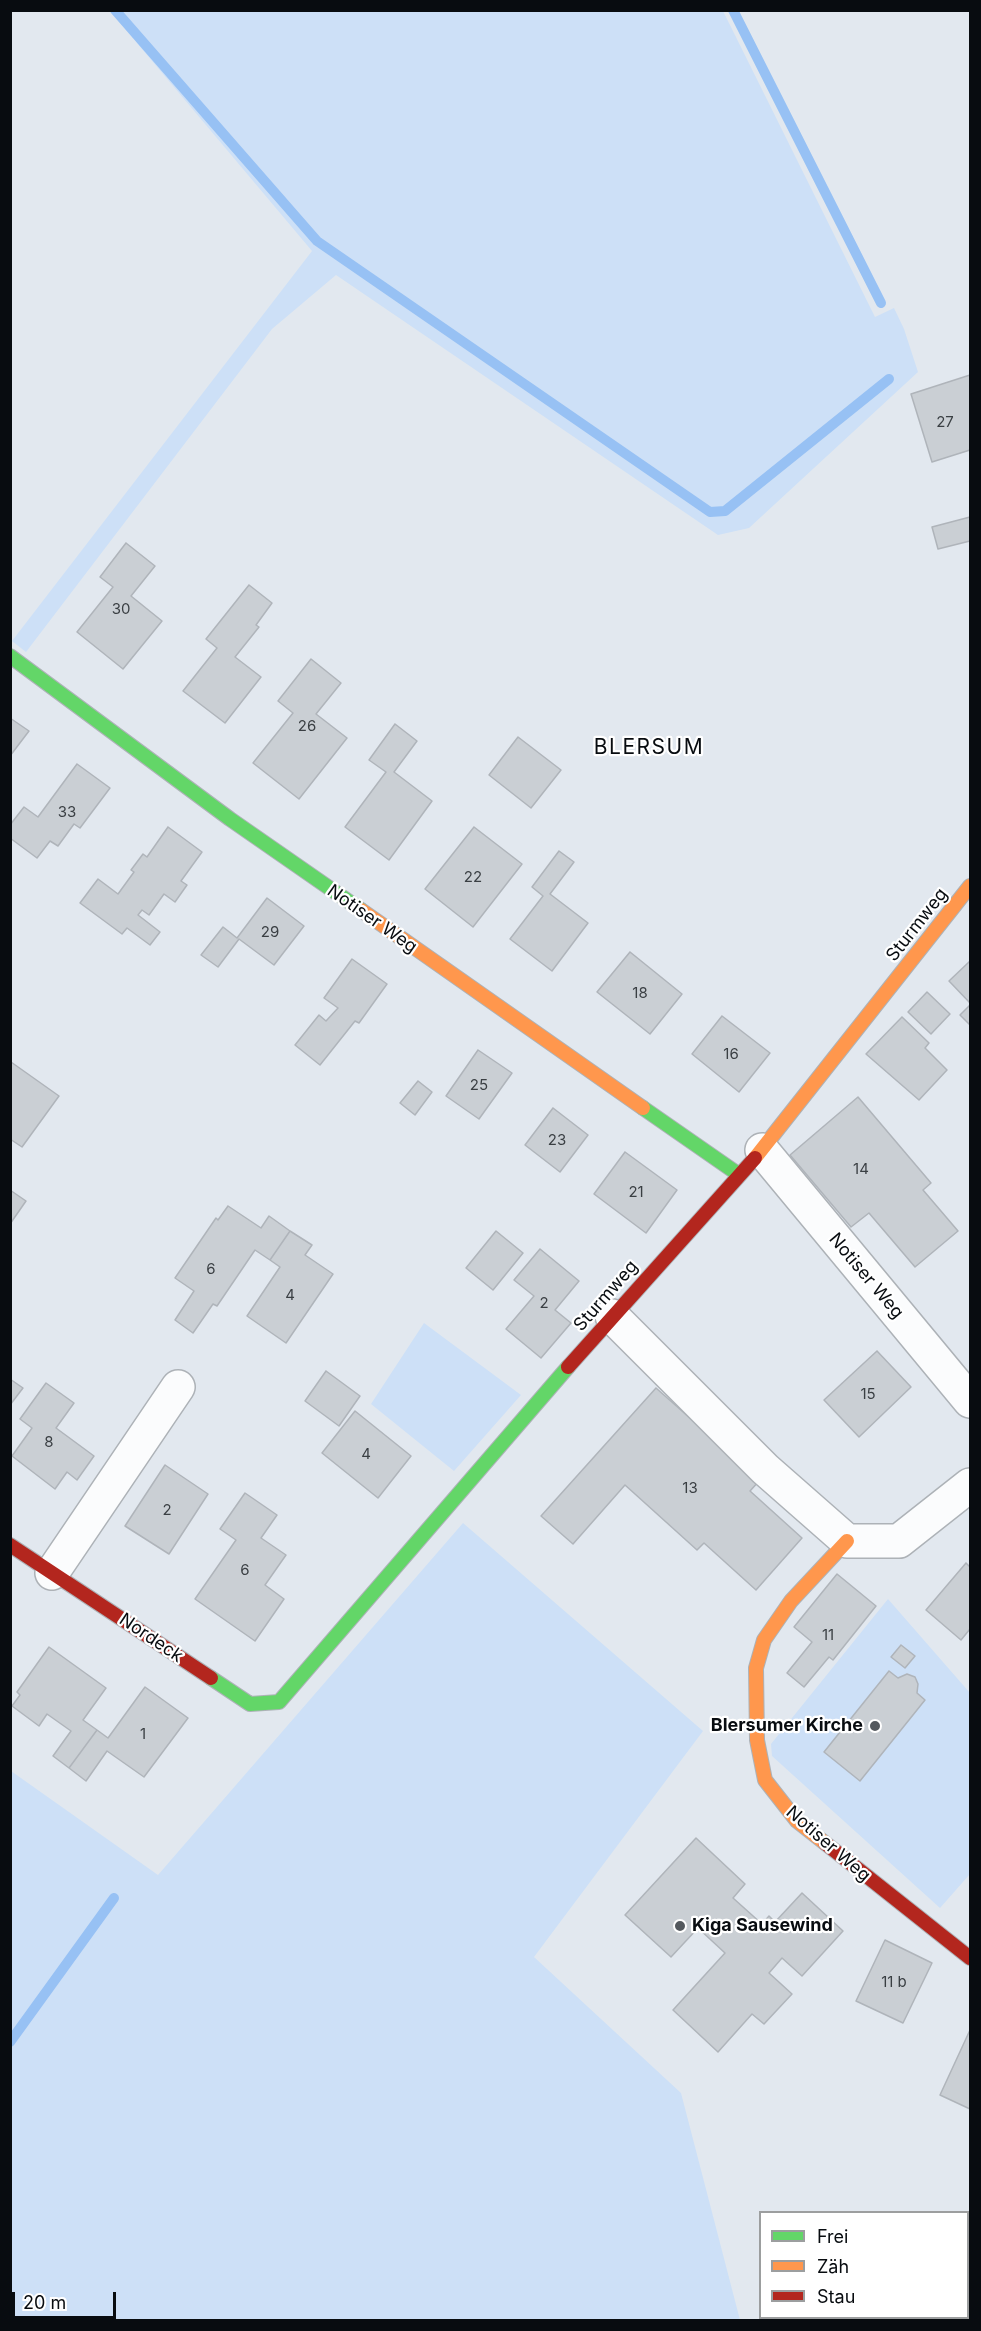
<!DOCTYPE html>
<html>
<head>
<meta charset="utf-8">
<style>
  body { margin:0 }
  #map { position:relative; width:981px; height:2331px; overflow:hidden; background:#e2e8ef; font-family:Inter,sans-serif }
  canvas { display:block }
  .frame { position:absolute; inset:0; border:12px solid #080c10; pointer-events:none }
  .legend { position:absolute; left:759px; top:2211px; width:210px; height:108px; box-sizing:border-box; background:#fff; border:2px solid #9c9e9f; margin:0; padding:8px 10px; list-style:none; font-size:18px; color:#080c10 }
  .legend li { display:flex; align-items:center; gap:12px; height:30px }
  .legend b { width:30px; border:2px solid #9c9e9f }
  .scale { position:absolute; left:12px; top:2292px; width:104px; height:27px; box-sizing:border-box; border:3px solid #080c10; border-top:0; padding-left:8px; font-size:18px; line-height:21px; white-space:nowrap; color:#080c10; -webkit-text-stroke:4px #fff; paint-order:stroke }
</style>
</head>
<body>
<div id="map">
<canvas width="981" height="2331"></canvas>
<div class="frame"></div>
<ul class="legend">
<li><b style="height:8px;background:#63d668"></b>Frei</li>
<li><b style="height:8px;background:#ff974d"></b>Zäh</li>
<li><b style="height:8px;background:#b3261e"></b>Stau</li>
</ul>
<div class="scale">20 m</div>
</div>
<script>
const context = document.querySelector('canvas').getContext('2d');
context.lineJoin = 'round';
function paint(path, color) { context.fillStyle = color; context.fill(path, 'evenodd'); }
const shape = rows => new Path2D(rows.map(r => 'M' + r).join(''));
function stroke(path, color, width, dash) { context.strokeStyle = color; context.lineWidth = width; context.lineCap = dash ? 'butt' : 'round'; context.setLineDash(dash || []); context.stroke(path); }
function drawText(font, color, halo, rows, align = 'center') {
  context.font = font + ' Inter,sans-serif'; context.lineWidth = 4.5; context.setLineDash([]); context.textBaseline = 'middle'; context.strokeStyle = halo; context.fillStyle = color; for (const [text, x, y, turn = 0] of rows) {
    context.save(); context.translate(x, y); context.rotate((+turn || 0) * Math.PI / 180); context.textAlign = isNaN(turn) ? turn : align; if (halo) context.strokeText(text, 0, 0); context.fillText(text, 0, 0); context.restore();
  }
}
const green = shape([
  [110,11,723,11,875,317,894,308,904,329,918,372,749,528,718,535,336,275,272,329,26,652,12,641,312,251],
  [424,1323,521,1395,454,1471,371,1404],
  [463,1523,703,1731,534,1957,681,2093,740,2320,11,2320,11,1771,158,1875],
  [888,1599,970,1693,970,1874,940,1908,772,1756,771,1744]
]);
const stream = shape([
  [115,10,317,241,710,512,725,511,889,379],
  [733,10,881,303],
  [10,2042,114,1898]
]);
const building = shape([
  [970,375,970,450,932,462,911,394,970,375],
  [970,517,970,541,938,549,932,527,970,517],
  [126,543,155,566,131,596,162,621,123,669,77,632,113,587,100,577,126,543],
  [249,585,272,603,256,625,259,627,235,657,261,677,225,723,183,691,217,648,206,639,249,585],
  [311,659,341,683,316,714,347,738,299,799,253,763,293,713,278,701,311,659],
  [10,718,29,731,10,756,10,718],
  [395,724,417,741,394,772,432,801,389,860,345,827,386,772,369,760,395,724],
  [518,737,561,770,531,808,489,775,518,737],
  [77,764,110,788,80,828,74,824,58,846,50,841,37,858,10,838,10,825,24,807,38,817,77,764],
  [168,827,202,852,181,881,187,885,175,902,164,894,149,915,142,910,138,915,160,932,150,945,127,928,122,934,80,903,98,879,118,894,134,872,131,870,143,854,147,857,168,827],
  [474,827,522,864,473,927,425,889,474,827],
  [559,851,574,862,550,894,588,923,552,971,510,939,543,896,532,887,559,851],
  [267,898,304,926,274,965,239,939,218,967,201,955,223,927,237,938,267,898],
  [630,952,682,994,650,1034,597,992,630,952],
  [352,959,387,984,359,1023,355,1021,320,1065,295,1045,319,1015,326,1021,338,1008,324,998,352,959],
  [970,961,970,1003,949,981,970,961],
  [927,992,950,1014,931,1034,908,1012,927,992],
  [970,1005,970,1025,960,1015,970,1005],
  [722,1016,770,1053,739,1092,692,1054,722,1016],
  [902,1017,929,1043,925,1048,947,1070,919,1100,866,1054,902,1017],
  [478,1050,512,1073,479,1119,446,1096,478,1050],
  [11,1062,59,1096,22,1147,10,1139,11,1062],
  [418,1081,432,1092,415,1115,400,1103,418,1081],
  [858,1097,931,1183,923,1190,958,1231,915,1267,869,1213,851,1227,790,1155,858,1097],
  [553,1108,588,1135,560,1172,525,1145,553,1108],
  [625,1152,677,1190,646,1233,594,1194,625,1152],
  [10,1190,26,1201,10,1224,10,1190],
  [228,1206,261,1228,269,1216,290,1231,270,1260,255,1250,217,1306,213,1304,193,1333,175,1320,194,1291,175,1278,216,1218,218,1220,228,1206],
  [290,1231,312,1245,305,1255,333,1274,286,1343,247,1316,280,1267,270,1260,290,1231],
  [496,1231,523,1253,493,1290,466,1268,496,1231],
  [540,1249,579,1281,555,1310,571,1323,541,1358,506,1329,534,1296,514,1280,540,1249],
  [877,1351,911,1387,859,1437,824,1400,877,1351],
  [326,1371,360,1396,339,1426,305,1401,326,1371],
  [10,1379,23,1388,10,1405,10,1379],
  [46,1383,74,1403,56,1428,94,1456,77,1480,67,1472,55,1489,12,1456,32,1428,20,1419,46,1383],
  [656,1388,760,1480,750,1491,802,1538,756,1590,704,1543,697,1550,625,1485,573,1544,541,1516,656,1388],
  [355,1411,411,1456,378,1498,322,1453,355,1411],
  [165,1465,208,1494,169,1554,125,1526,165,1465],
  [245,1493,277,1515,261,1538,286,1555,265,1585,284,1599,255,1641,195,1599,236,1540,220,1529,245,1493],
  [966,1563,970,1567,970,1629,961,1640,926,1610,966,1563],
  [837,1574,876,1606,833,1660,829,1657,804,1687,787,1673,812,1642,794,1627,837,1574],
  [901,1645,915,1656,905,1668,891,1657,901,1645],
  [49,1647,106,1688,83,1720,97,1730,69,1768,53,1756,71,1731,47,1714,39,1726,12,1706,20,1695,17,1692,49,1647],
  [889,1671,898,1678,907,1674,915,1677,918,1684,917,1693,925,1700,860,1781,824,1752,889,1671],
  [145,1687,188,1718,144,1777,107,1751,86,1781,69,1768,97,1730,108,1738,145,1687],
  [696,1838,745,1884,733,1898,762,1924,769,1916,775,1922,802,1893,843,1931,802,1976,782,1958,769,1973,792,1994,764,2024,752,2014,718,2052,673,2010,725,1953,698,1928,671,1957,625,1915,696,1838],
  [885,1940,932,1963,903,2023,856,2001,885,1940],
  [970,2030,970,2109,940,2095,970,2030],
  [766,2318,827,2318,830,2320,763,2320,766,2318]
]);
const street = shape([
  [762,1150,970,1401],
  [612,1316,765,1469,847,1541,899,1541,970,1485],
  [52,1573,178,1387]
]);
const fast = shape([
  [10,656,230,819,361,910],
  [643,1108,738,1174],
  [211,1678,250,1704,279,1702,568,1367]
]);
const slow = shape([
  [361,910,643,1108],
  [755,1158,970,886],
  [825,1843,797,1821,765,1780,757,1740,756,1668,764,1640,791,1601,847,1541]
]);
const jam = shape([
  [568,1367,755,1158],
  [10,1545,211,1678],
  [825,1843,970,1958]
]);
const markers = [
  [875,1726,6,"#54595e"],
  [680,1926,6,"#54595e"]
];
const numberNames = [
  ["27",945,422],
  ["30",121,609],
  ["26",307,726],
  ["33",67,812],
  ["22",473,877],
  ["29",270,932],
  ["18",640,993],
  ["16",731,1054],
  ["25",479,1085],
  ["23",557,1140],
  ["14",861,1169],
  ["21",636,1192],
  ["6",211,1269],
  ["4",290,1295],
  ["2",544,1303],
  ["15",868,1394],
  ["8",49,1442],
  ["4",366,1454],
  ["13",690,1488],
  ["2",167,1510],
  ["6",245,1570],
  ["11",828,1635],
  ["1",143,1734],
  ["11 b",894,1982]
];
const streetNames = [
  ["Notiser Weg",372,919,35],
  ["Sturmweg",917,925,-52],
  ["Notiser Weg",866,1276,50],
  ["Sturmweg",606,1296,-49],
  ["Nordeck",151,1638,34],
  ["Notiser Weg",828,1844,41]
];
const poiNames = [
  ["Blersumer Kirche",863,1726],
  ["Kiga Sausewind",692,1926,"left"]
];
const quarterNames = [
  ["BLERSUM",649,748]
];
paint(green, '#cde0f7');
stroke(stream, '#97c1f4', 10);
paint(building, '#cacfd4');
stroke(building, '#afb4ba', 1.5);
stroke(street, '#adb2b7', 36);
stroke(fast, '#adb2b7', 16);
stroke(slow, '#adb2b7', 16);
stroke(jam, '#adb2b7', 16);
stroke(street, '#fbfcfd', 33);
stroke(fast, '#63d668', 14);
stroke(slow, '#ff974d', 14);
stroke(jam, '#b3261e', 14);
for (const [x, y, r, color] of markers) { const dot = new Path2D(); dot.arc(x, y, r, 0, 2 * Math.PI); context.fillStyle = color; context.fill(dot); stroke(dot, '#fff', 2); }
drawText('15px', '#3a3f43', null, numberNames);
drawText('18px', '#080c10', '#fff', streetNames);
drawText('bold 18px', '#080c10', '#fff', poiNames, 'right');
context.letterSpacing = '1.5px';
drawText('21px', '#080c10', '#fff', quarterNames);
context.letterSpacing = '0px';
</script>
</body>
</html>
